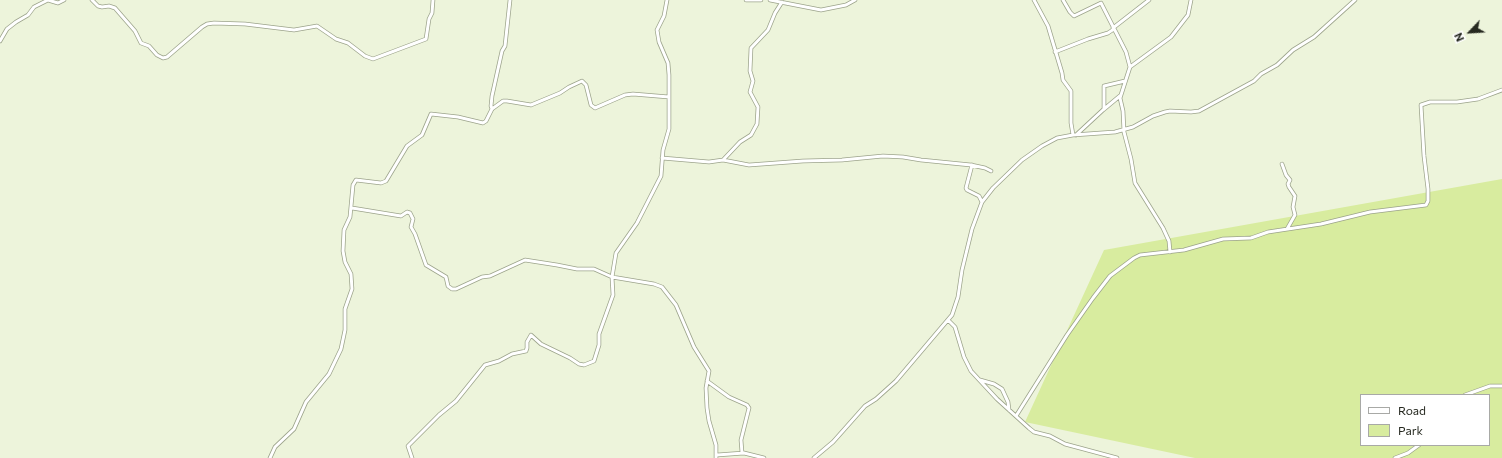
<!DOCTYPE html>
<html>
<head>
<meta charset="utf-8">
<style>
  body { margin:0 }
  #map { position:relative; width:1502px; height:458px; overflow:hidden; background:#edf4db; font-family:Commissioner,sans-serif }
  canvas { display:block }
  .legend { position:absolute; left:1360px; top:394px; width:130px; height:52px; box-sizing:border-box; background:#fff; border:1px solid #a8a9a6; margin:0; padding:5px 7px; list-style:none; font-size:12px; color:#262920 }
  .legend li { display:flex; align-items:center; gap:8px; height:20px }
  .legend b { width:20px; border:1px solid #a8a9a6 }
  .north { position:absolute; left:1450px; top:12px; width:40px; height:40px; -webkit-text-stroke:3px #fff; paint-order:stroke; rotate:245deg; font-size:11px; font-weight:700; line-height:16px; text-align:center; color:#262920 }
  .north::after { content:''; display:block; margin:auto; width:14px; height:18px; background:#262920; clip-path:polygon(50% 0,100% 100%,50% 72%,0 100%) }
</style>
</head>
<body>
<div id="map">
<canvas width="1502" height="458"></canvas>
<ul class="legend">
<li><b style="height:5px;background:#fff"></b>Road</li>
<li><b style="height:11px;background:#d8ec9f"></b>Park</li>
</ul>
<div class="north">N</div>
</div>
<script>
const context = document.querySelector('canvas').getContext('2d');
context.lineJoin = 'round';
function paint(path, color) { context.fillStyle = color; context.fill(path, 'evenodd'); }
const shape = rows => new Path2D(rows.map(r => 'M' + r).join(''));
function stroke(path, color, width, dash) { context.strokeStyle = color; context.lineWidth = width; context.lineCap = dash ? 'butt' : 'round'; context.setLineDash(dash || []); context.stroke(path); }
const green = shape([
  [1502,179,1502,458,1195,458,1025,422,1104,250],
  [1361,395,1489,395,1489,445,1361,445]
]);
const minor = shape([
  [92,0,98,6,102,7,109,6,115,8,135,31,141,43,149,46,157,55,163,58,167,57,202,27,207,24,214,23,245,24,294,30,317,26,336,39,348,43,365,56,373,59,426,39,429,19,432,13,433,0],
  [746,0,761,0],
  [770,0,821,10,846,5,855,0],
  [1034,0,1048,26,1062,73,1063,80,1071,91,1071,123,1073,135],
  [1063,0,1070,12,1074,16,1101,3,1126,52,1130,67],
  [1113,28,1149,0],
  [0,41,7,29,16,22,28,15,34,7,48,0,58,3,64,0],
  [1055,52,1088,39,1108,33,1114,29],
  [492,109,491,106,492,96,502,51,505,46,510,0],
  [1103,110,1121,95],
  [1076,135,1104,109,1104,86,1125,81],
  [662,158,709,162,723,160,749,165,803,161,842,160,883,156,903,157,921,160,971,165,985,168,991,171],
  [723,160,740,142,751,135,757,124,758,107,750,92,753,81,750,71,751,48,768,30,775,13,782,2],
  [1282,164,1286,175,1290,180,1288,184,1289,187,1295,196,1293,207,1295,215,1287,229],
  [972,165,966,188,967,190,979,196,982,202],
  [352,208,401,216,407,212,410,213,413,219,411,227,415,234,426,265,446,277,448,286,452,289,456,289,482,277,490,276,525,260,557,265,577,269,594,269,612,277,654,284,662,287,676,305,694,347,709,371,706,388,707,408,709,421,716,445,716,458],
  [1170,252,1169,241,1163,228,1135,183,1131,159,1124,132,1123,111,1120,98,1130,67,1171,37,1188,15,1191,0],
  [948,320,955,327,964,357,971,371,997,399,1029,428,1034,432,1050,436,1065,444,1117,458],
  [980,380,994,384,1002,389,1008,402,1009,410],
  [707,381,729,397,747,405,749,408,741,440,742,453],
  [1465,395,1490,386,1502,386],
  [1016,416,1067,335,1093,298,1110,276,1134,258,1140,255,1184,250,1223,239,1251,238,1268,232,1321,224,1370,212,1426,205,1428,201,1428,189,1424,156,1421,105,1430,102,1457,102,1478,99,1502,90],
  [717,455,744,453,764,458],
  [270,458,275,447,294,429,306,402,329,374,341,349,345,330,345,309,352,289,351,274,345,262,343,251,344,230,350,217,353,185,356,180,381,183,386,181,407,146,422,135,431,114,458,117,483,123,486,121,492,109,503,101,507,101,531,105,560,93,569,87,582,81,586,85,591,105,595,108,625,95,633,94,669,97],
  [412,458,408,446,439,415,456,401,485,365,499,361,512,354,526,351,527,348,527,342,531,335,541,344,570,358,579,364,584,365,594,361,599,345,599,334,613,295,612,277,616,253,637,223,661,176,663,150,669,129,669,75,668,63,659,42,657,30,664,16,667,0],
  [814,458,833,442,865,406,876,399,896,381,952,315,958,297,962,270,972,229,982,202,993,188,1022,160,1042,146,1057,138,1073,135,1115,132,1133,127,1153,116,1165,112,1170,111,1191,112,1199,111,1254,81,1261,74,1277,65,1293,50,1314,37,1355,0],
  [1395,458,1408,453,1419,445]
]);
paint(green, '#d8ec9f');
stroke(minor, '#9ca38b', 4.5);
stroke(minor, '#fff', 3);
</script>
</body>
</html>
